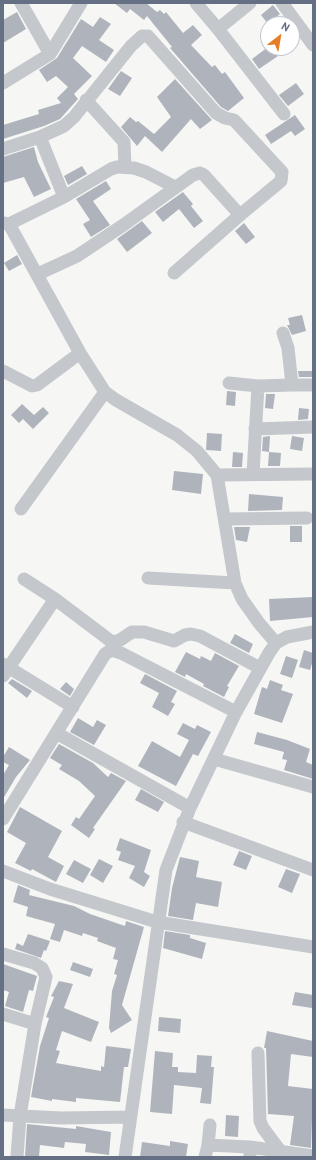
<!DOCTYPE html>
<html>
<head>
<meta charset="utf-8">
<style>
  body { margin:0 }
  #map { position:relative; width:316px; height:1160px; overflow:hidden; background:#f6f7f4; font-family:"PT Sans",sans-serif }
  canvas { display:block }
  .frame { position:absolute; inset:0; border:4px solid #657085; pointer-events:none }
  .north { position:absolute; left:260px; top:16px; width:40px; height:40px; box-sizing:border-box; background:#fff; border:1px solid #c1c6ce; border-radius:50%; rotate:31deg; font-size:11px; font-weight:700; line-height:16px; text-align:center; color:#657085 }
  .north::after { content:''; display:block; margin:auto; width:14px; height:18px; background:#e57e26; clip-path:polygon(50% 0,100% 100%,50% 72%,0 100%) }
</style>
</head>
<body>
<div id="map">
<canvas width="316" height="1160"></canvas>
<div class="frame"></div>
<div class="north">N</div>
</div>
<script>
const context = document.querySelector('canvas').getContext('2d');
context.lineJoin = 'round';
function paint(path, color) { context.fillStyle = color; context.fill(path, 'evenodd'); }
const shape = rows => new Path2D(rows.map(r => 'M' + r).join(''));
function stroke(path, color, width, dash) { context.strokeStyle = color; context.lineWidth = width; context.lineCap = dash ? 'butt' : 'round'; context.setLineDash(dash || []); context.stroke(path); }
const building = shape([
  [114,3,146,3,157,12,160,10,164,14,166,12,183,33,193,25,202,35,191,45,212,67,215,65,222,74,225,72,244,98,228,111,221,107,170,48,172,47,147,16,144,20,130,9,127,13],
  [273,5,280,14,268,24,261,15],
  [17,12,26,29,3,43,3,20],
  [100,17,111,24,99,40,114,50,106,62,82,46,73,58,92,76,74,94,78,99,60,119,44,126,3,139,3,125,39,114,38,110,61,103,57,98,68,87,56,76,47,82,39,70,57,58,81,19,93,27],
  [268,47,272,48,278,56,259,69,252,59],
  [121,71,132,78,120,96,108,89],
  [175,79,212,120,200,129,191,119,162,152,145,136,137,146,121,127,130,117,136,122,138,121,154,134,171,117,157,97],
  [296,83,304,94,288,106,279,95],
  [295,115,305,129,295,136,291,131,271,144,265,135],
  [34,147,38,162,51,189,34,197,24,177,3,183,3,157],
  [82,166,87,174,68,185,64,176],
  [106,181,111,189,93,201,110,225,91,237,83,224,90,220,76,199],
  [183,192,193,204,191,206,203,221,194,228,179,209,163,222,155,212],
  [142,221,152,233,127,252,117,239],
  [244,223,255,237,246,244,235,231],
  [17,255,22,264,9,271,4,263],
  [302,315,306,331,292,335,287,325,290,325,288,318],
  [298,371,313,371,313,377,299,377],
  [227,391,236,392,235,406,226,405],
  [266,394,275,394,273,409,265,408],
  [22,404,34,415,43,407,49,413,33,429,23,419,19,423,11,415],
  [299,408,309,409,308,419,298,420],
  [207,433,222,434,221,451,206,450],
  [270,436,269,452,262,451,263,437],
  [292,436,304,438,302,451,290,449],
  [233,452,243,453,242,467,232,467],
  [269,452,281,453,280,466,268,466],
  [174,471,203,474,201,494,172,490],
  [249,494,283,497,282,510,248,511],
  [290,526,302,526,302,542,290,542],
  [234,527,250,527,247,542,236,540],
  [313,597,313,617,270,621,269,599],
  [235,634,253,644,249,653,230,643],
  [304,650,313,653,313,660,310,670,299,667],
  [186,652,200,659,201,656,211,661,215,653,239,666,227,686,229,687,224,697,203,686,204,684,186,674,185,677,175,672],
  [286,656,298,660,292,678,280,674],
  [145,674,177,691,171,702,175,704,168,716,152,707,159,693,140,683],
  [12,679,32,691,27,698,8,683],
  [270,680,283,685,281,690,293,694,282,723,254,714,262,687,267,689],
  [66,682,74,689,70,696,60,689],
  [78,718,93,727,97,720,106,725,94,745,70,732],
  [183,723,195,729,197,725,211,732,198,756,193,754,176,786,138,766,152,741,180,757,189,740,177,734],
  [257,732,287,740,310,749,306,762,313,765,313,779,284,770,287,760,282,759,284,752,254,744],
  [59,744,93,763,108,777,111,773,126,781,93,828,95,829,89,838,71,825,76,817,79,819,95,796,79,781,59,769,62,765,50,758],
  [9,747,30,760,16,777,3,799,3,775,9,765,3,762,3,757],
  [141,789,164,802,158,812,135,800],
  [20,807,62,831,48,857,64,866,56,882,32,869,31,871,15,863,26,843,7,832],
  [120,838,151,850,144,872,150,876,144,887,129,878,135,866,118,860,121,852,116,850],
  [239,851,252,856,246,870,233,865],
  [180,857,199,861,196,877,222,882,218,907,196,903,193,920,168,916,172,888],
  [99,859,113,866,103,883,90,875],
  [74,860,91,869,83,883,66,874],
  [286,869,300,874,292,893,278,887],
  [18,885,30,890,29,895,74,906,90,914,125,926,126,921,144,927,122,1005,132,1020,111,1033,109,1028,112,991,117,975,114,974,118,960,113,959,116,948,97,941,98,938,83,933,82,936,64,930,60,942,50,939,55,924,26,916,28,907,13,902],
  [165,931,190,935,190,938,206,943,202,959,163,948],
  [28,934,50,941,46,951,44,950,41,958,15,949,17,943,23,946],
  [73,962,93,969,90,977,70,970],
  [3,964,37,976,33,991,29,990,23,1012,5,1006,9,992,3,990],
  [59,981,73,984,64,1008,99,1022,91,1042,62,1031,56,1050,60,1051,56,1063,101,1071,101,1066,104,1067,106,1046,131,1049,128,1067,124,1067,120,1102,76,1098,76,1102,52,1099,52,1101,31,1097,40,1046,49,1018,46,1017,54,997,51,996],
  [295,992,313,995,312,1008,292,1005],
  [159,1017,181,1019,180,1033,158,1031],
  [267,1031,313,1041,313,1057,291,1054,288,1086,313,1089,311,1148,290,1145,294,1116,268,1114,266,1048,264,1048],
  [155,1051,173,1053,172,1067,178,1067,178,1072,196,1073,197,1055,212,1056,211,1067,214,1067,211,1104,200,1103,202,1088,174,1085,172,1114,150,1112],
  [226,1115,239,1116,238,1137,225,1136],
  [27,1124,76,1129,76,1126,111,1132,109,1155,85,1152,86,1144,65,1142,64,1148,40,1145,39,1157,25,1157],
  [170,1141,188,1144,186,1157,140,1157,142,1142,170,1146]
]);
const minor = shape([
  [21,3,50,54],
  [196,3,218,29,250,3],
  [282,3,313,45],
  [218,29,284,114],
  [3,83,50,54,81,3],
  [86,100,124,142,125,167],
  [3,149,40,137,64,126,74,117,131,46,142,36,148,36,216,113,225,118,234,120,282,172,281,181,240,215],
  [64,197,111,169,117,167,134,168,146,172,175,187],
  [3,223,9,224,64,197,40,137],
  [9,224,80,353,105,392,116,400,177,435,197,451,217,475,235,583,242,599,259,623,276,643],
  [38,274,77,256,122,226,193,175,200,173,204,175,240,215,174,273],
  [283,333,288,348,292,385,313,385],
  [3,371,32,386,37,385,80,353],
  [229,383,258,386,292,385],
  [255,429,313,427],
  [253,474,258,386],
  [217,475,313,474],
  [21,509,105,392],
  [226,519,307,518],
  [148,578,235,583],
  [24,579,55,599,112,642,120,640,132,632,144,632,174,641,185,635,191,634,200,636,260,668],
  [3,664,73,707],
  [3,676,55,599],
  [58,734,190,808],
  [214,759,313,787],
  [3,819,105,654,111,650,121,653,236,712],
  [183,822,313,870],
  [3,871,50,889,157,922,313,947],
  [3,954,34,963,42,968,46,977,35,1024,20,1116,17,1157],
  [3,1014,35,1024],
  [258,1053,260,1121,263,1128,281,1152],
  [3,1115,61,1118,130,1117],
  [210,1125,208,1145,250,1147],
  [125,1157,166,870,190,808,236,712,269,653,276,643,287,637,313,632],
  [205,1157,208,1145],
  [250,1157,250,1147,313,1156]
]);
paint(building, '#afb4bc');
stroke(minor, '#c4c7cb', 13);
</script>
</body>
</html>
